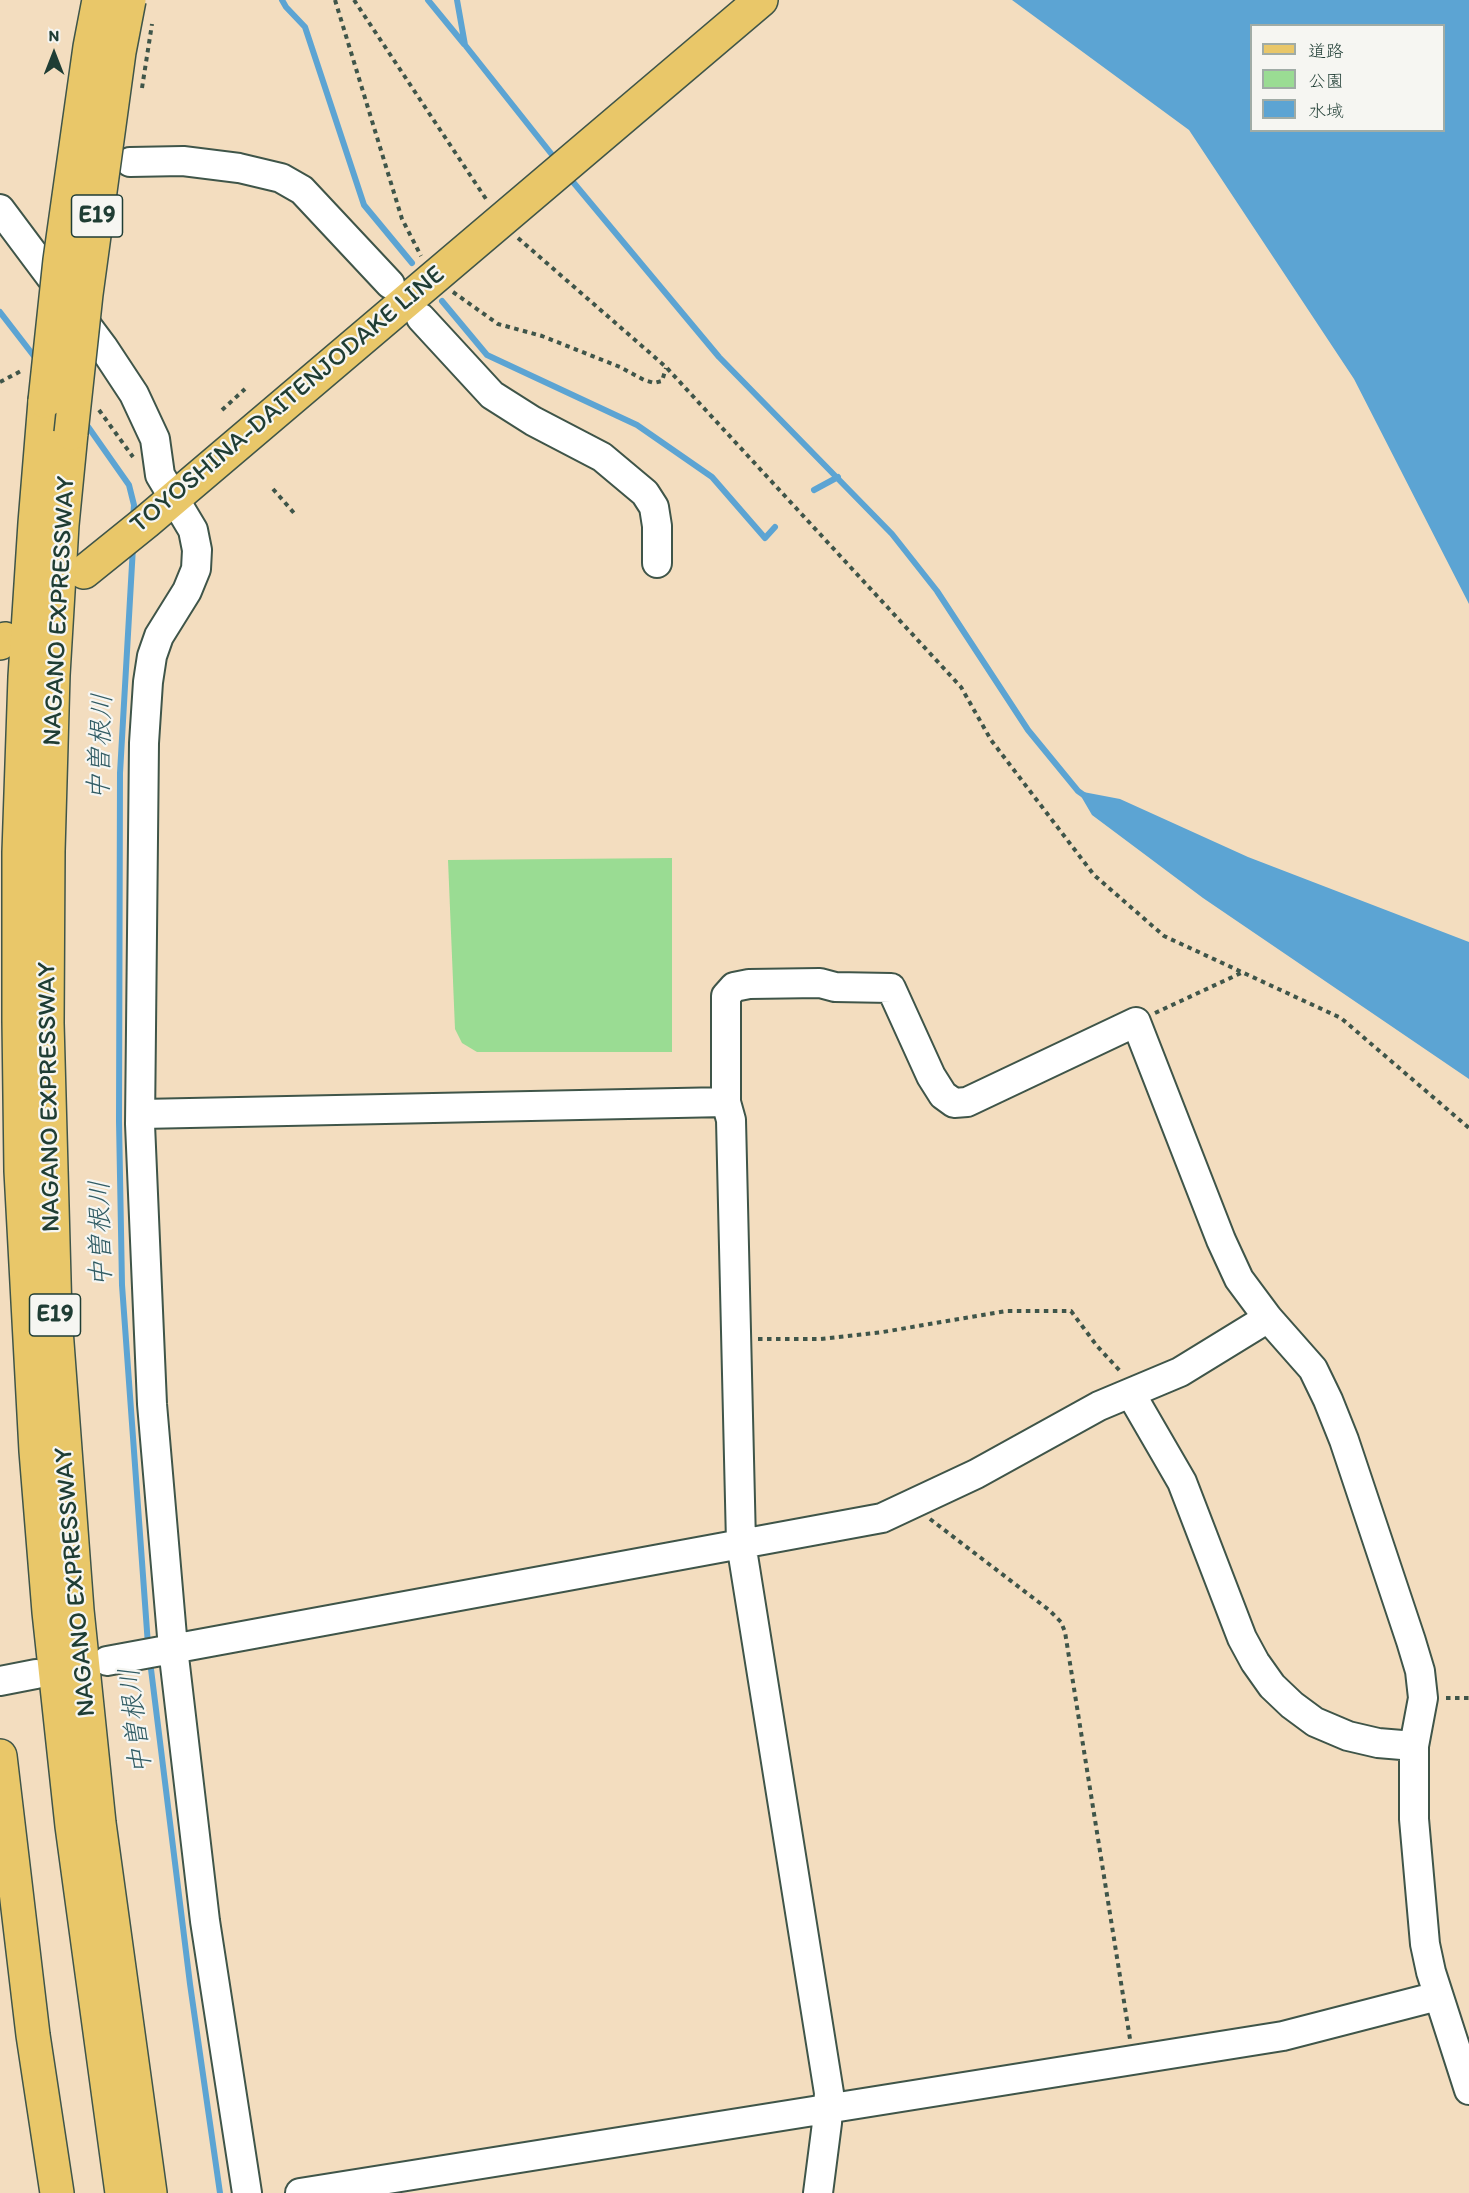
<!DOCTYPE html>
<html>
<head>
<meta charset="utf-8">
<style>
  body { margin:0 }
  #map { position:relative; width:1469px; height:2193px; overflow:hidden; background:#f3ddbf; font-family:Itim,"Klee One",sans-serif }
  canvas { display:block }
  .legend { position:absolute; left:1250px; top:24px; width:195px; height:108px; box-sizing:border-box; background:#f6f6f2; border:2px solid #a0aca6; margin:0; padding:8px 10px; list-style:none; font-size:18px; color:#1f3d34 }
  .legend li { display:flex; align-items:center; gap:12px; height:30px }
  .legend b { width:30px; border:2px solid #a0aca6 }
  .north { position:absolute; left:24px; top:24px; width:60px; height:60px; -webkit-text-stroke:4px #f6f6f2; paint-order:stroke; rotate:0deg; font-size:16px; font-weight:700; line-height:24px; text-align:center; color:#1f3d34 }
  .north::after { content:''; display:block; margin:auto; width:21px; height:27px; background:#1f3d34; clip-path:polygon(50% 0,100% 100%,50% 72%,0 100%) }
</style>
</head>
<body>
<div id="map">
<canvas width="1469" height="2193"></canvas>
<ul class="legend">
<li><b style="height:8px;background:#e9c769"></b>道路</li>
<li><b style="height:16px;background:#9adc93"></b>公園</li>
<li><b style="height:16px;background:#5ca4d3"></b>水域</li>
</ul>
<div class="north">N</div>
</div>
<script>
const context = document.querySelector('canvas').getContext('2d');
context.lineJoin = 'round';
function paint(path, color) { context.fillStyle = color; context.fill(path, 'evenodd'); }
const shape = rows => new Path2D(rows.map(r => 'M' + r).join(''));
function stroke(path, color, width, dash) { context.strokeStyle = color; context.lineWidth = width; context.lineCap = dash ? 'butt' : 'round'; context.setLineDash(dash || []); context.stroke(path); }
function drawText(font, color, halo, rows, align = 'center') {
  context.font = font + ' Itim,"Klee One",sans-serif'; context.lineWidth = 4.5; context.setLineDash([]); context.textBaseline = 'middle'; context.strokeStyle = halo; context.fillStyle = color; for (const [text, x, y, turn = 0] of rows) {
    context.save(); context.translate(x, y); context.rotate((+turn || 0) * Math.PI / 180); context.textAlign = isNaN(turn) ? turn : align; if (halo) context.strokeText(text, 0, 0); context.fillText(text, 0, 0); context.restore();
  }
}
const green = shape([
  [672,858,672,1052,477,1052,462,1043,455,1029,448,860]
]);
const water = shape([
  [1012,0,1469,0,1469,604,1354,379,1189,130],
  [1252,26,1444,26,1444,130,1252,130],
  [1078,791,1120,799,1248,857,1469,942,1469,1079,1203,898,1092,815]
]);
const stream = shape([
  [282,0,286,7,305,27,364,205,412,263],
  [428,0,464,44],
  [457,0,465,45,557,161],
  [568,176,719,357,892,534,937,591,1028,730,1078,791,1085,796],
  [442,301,487,355,637,425,712,477,765,538,775,527],
  [0,312,37,360],
  [84,421,129,485,134,505,133,519],
  [814,490,838,477],
  [133,547,120,773,119,1121,122,1285,148,1645],
  [150,1661,190,1984,220,2193]
]);
const path = shape([
  [335,0,402,219,421,256],
  [354,0,488,202],
  [142,88,152,24],
  [518,238,666,367,961,687,991,740,1094,875,1164,936,1341,1018,1469,1128],
  [453,292,498,324,542,336,620,367,644,380,654,383,662,381,666,368],
  [0,382,23,370],
  [99,410,133,457],
  [222,410,245,389],
  [273,489,294,513],
  [1155,1013,1241,973],
  [758,1339,820,1339,883,1332,1006,1311,1071,1311,1097,1346,1121,1372],
  [930,1519,1049,1610,1061,1622,1065,1632,1130,2039],
  [1446,1698,1469,1698]
]);
const minor = shape([
  [130,162,183,161,239,168,281,178,302,190,390,284],
  [0,209,103,347,134,394,155,439,160,475,193,530,197,550,196,569,187,591,159,636,152,656,148,682,144,743,140,1124,152,1404,173,1648,205,1921,247,2193],
  [421,318,492,395,533,421,602,457,645,493,654,507,657,526,657,563],
  [141,1114,726,1102],
  [1131,1394,1182,1482,1242,1638,1255,1662,1272,1686,1292,1705,1315,1722,1348,1736,1378,1743,1414,1746],
  [107,1661,882,1518,976,1474,1099,1406,1180,1372,1268,1318],
  [0,1681,36,1674],
  [300,2193,1283,2036,1438,1996],
  [818,2193,827,2123,829,2093,741,1543,731,1120,726,1102,726,996,734,987,749,984,820,983,835,987,891,988,931,1076,943,1095,954,1103,967,1102,1136,1022,1221,1240,1239,1279,1268,1318,1313,1369,1328,1400,1344,1440,1411,1641,1420,1671,1423,1698,1414,1746,1414,1819,1425,1944,1431,1972,1469,2090]
]);
const major = shape([
  [84,572,146,522,761,0],
  [0,643,5,639],
  [0,1756,33,2035,57,2193]
]);
const highway = shape([
  [45,401,35,523,25,677,19,852,19,1021,21,1171,36,1451,49,1612,72,1826,122,2193],
  [71,433,62,525,53,675,48,851,47,1023,55,1316,77,1610,99,1823,150,2193]
]);
const highwayBridge = shape([
  [45,401,60,260,90,47,99,0],
  [71,433,86,294,119,52,129,0]
]);
const shields = [
  [97,216,51],
  [55,1315,51]
];
const shieldNames = [
  ["E19",97,216],
  ["E19",55,1315]
];
const streetNames = [
  ["TOYOSHINA-DAITENJODAKE LINE",288,400,-40],
  ["NAGANO EXPRESSWAY",60,611,-87],
  ["NAGANO EXPRESSWAY",50,1097,-91],
  ["NAGANO EXPRESSWAY",76,1582,-95]
];
const waterNames = [
  ["中曽根川",102,747,-88],
  ["中曽根川",102,1234,-91],
  ["中曽根川",137,1721,-97]
];
paint(green, '#9adc93');
paint(water, '#5ca4d3');
stroke(stream, '#5ca4d3', 6);
stroke(minor, '#3f5549', 32);
stroke(major, '#3f5549', 36);
stroke(highway, '#3f5549', 36);
stroke(path, '#3f5549', 4, [4.5, 4.5]);
stroke(minor, '#fff', 28);
stroke(major, '#e9c769', 33);
stroke(highway, '#e9c769', 33);
stroke(highwayBridge, '#3f5549', 36, []);
stroke(highwayBridge, '#e9c769', 33);
for (const [x, y, w] of shields) { const box = new Path2D(); box.roundRect(x - w / 2, y - 21, w, 42, 4.5); context.fillStyle = '#f6f6f2'; context.fill(box); stroke(box, '#1f3d34', 1.5); }
drawText('bold 24px', '#1f3d34', null, shieldNames);
drawText('26px', '#1f3d34', '#f6f6f2', streetNames);
drawText('italic 27px', '#315c64', '#f6f6f2', waterNames);
</script>
</body>
</html>
